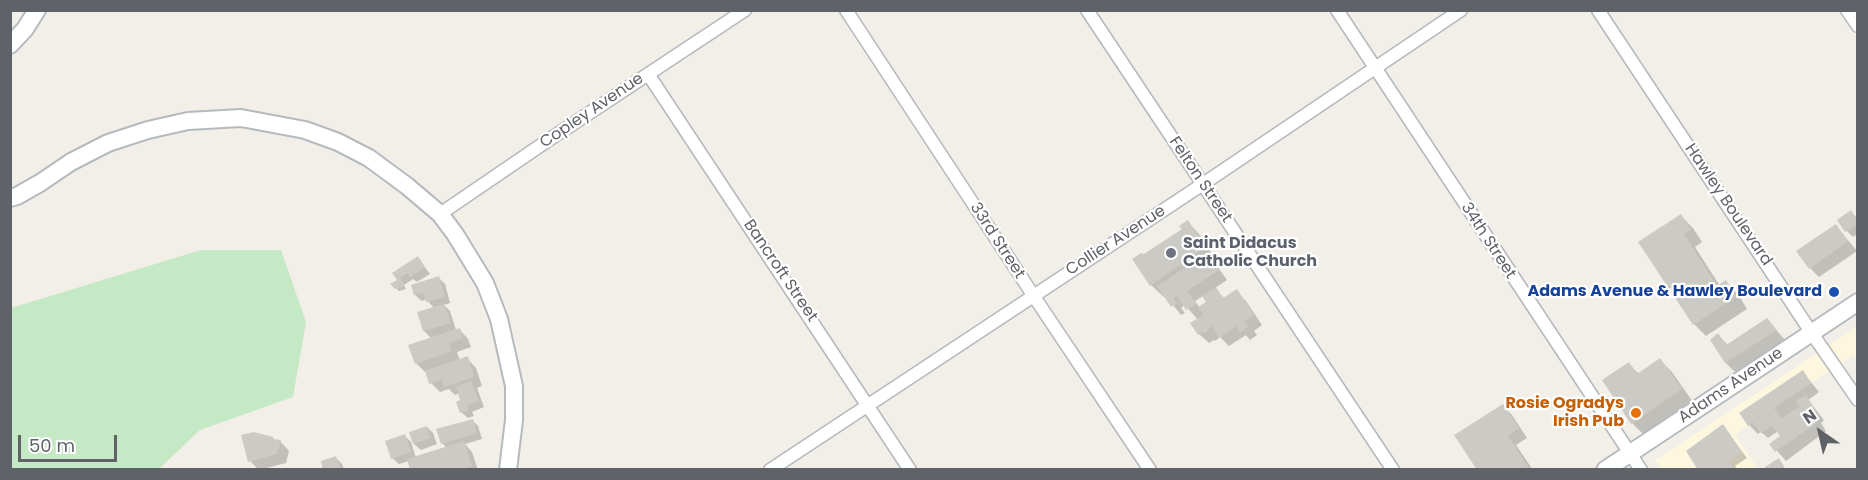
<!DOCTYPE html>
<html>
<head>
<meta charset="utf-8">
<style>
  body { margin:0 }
  #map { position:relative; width:1868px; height:480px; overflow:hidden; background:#f1efe8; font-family:Poppins,sans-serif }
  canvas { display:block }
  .frame { position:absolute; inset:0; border:12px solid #5f6368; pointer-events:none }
  .north { position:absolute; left:1790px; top:402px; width:60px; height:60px; -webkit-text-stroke:4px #fff; paint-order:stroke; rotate:326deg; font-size:16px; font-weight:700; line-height:24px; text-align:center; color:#5f6368 }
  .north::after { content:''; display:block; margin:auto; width:21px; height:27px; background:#5f6368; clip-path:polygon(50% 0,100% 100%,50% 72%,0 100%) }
  .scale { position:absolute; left:18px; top:435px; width:99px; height:27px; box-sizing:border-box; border:3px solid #5f6368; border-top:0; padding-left:8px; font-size:18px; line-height:21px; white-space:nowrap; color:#5f6368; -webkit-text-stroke:4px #fff; paint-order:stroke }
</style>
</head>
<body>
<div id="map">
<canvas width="1868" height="480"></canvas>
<div class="frame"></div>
<div class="north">N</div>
<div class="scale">50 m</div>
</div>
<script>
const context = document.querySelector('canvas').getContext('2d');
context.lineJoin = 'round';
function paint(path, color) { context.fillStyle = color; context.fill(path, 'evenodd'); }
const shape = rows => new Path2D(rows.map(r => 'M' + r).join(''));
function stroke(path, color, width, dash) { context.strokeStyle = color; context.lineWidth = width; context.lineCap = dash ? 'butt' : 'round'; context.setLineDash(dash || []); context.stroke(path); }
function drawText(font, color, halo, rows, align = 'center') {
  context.font = font + ' Poppins,sans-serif'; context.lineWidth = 4.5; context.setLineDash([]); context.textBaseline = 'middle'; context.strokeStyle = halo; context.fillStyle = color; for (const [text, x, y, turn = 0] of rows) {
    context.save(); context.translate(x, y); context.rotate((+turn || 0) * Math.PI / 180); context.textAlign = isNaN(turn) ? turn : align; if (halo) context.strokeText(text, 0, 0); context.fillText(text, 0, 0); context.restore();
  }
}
const commercial = shape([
  [1857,327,1857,361,1853,355,1735,435,1758,469,1661,469,1655,460]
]);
const green = shape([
  [201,250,281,250,306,322,293,397,200,430,159,469,11,469,11,308]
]);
const shadow = shape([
  [1851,212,1858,219,1858,234,1853,237,1847,231],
  [1681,216,1693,228,1702,242,1695,247,1720,286,1725,282,1738,294,1747,309,1706,336,1694,324],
  [1188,222,1200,235,1214,257,1212,259,1227,280,1215,288,1225,299,1236,291,1246,301,1262,325,1254,331,1257,335,1250,340,1246,335,1229,346,1220,337,1215,341,1214,340,1209,343,1199,334,1198,320,1185,305,1181,308,1185,313,1181,315,1166,296,1164,297,1151,285,1134,259,1144,255,1184,230],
  [1203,296,1208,303,1200,308,1195,301],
  [1836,226,1857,251,1819,277,1810,268],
  [418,258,430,274,417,282,413,279,404,285,406,289,399,291,396,288,399,280,394,273],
  [439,278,445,284,450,303,444,305,450,311,456,330,459,329,468,339,471,347,457,352,460,361,467,358,476,368,482,386,477,388,484,407,472,412,474,416,468,418,461,412,462,401,460,393,455,395,449,389,440,392,431,383,427,372,425,372,416,363,432,339,424,331,419,313,434,308,426,299,422,301,415,295],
  [1767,319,1785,340,1735,372,1726,363,1712,340,1718,335,1728,345],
  [1660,360,1672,372,1693,402,1644,435,1632,423,1629,364,1640,375],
  [1803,372,1819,392,1808,400,1824,420,1821,423,1826,431,1786,461,1771,444,1782,437,1778,431,1768,438,1761,432,1758,434,1749,425],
  [1503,406,1512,415,1527,438,1516,445,1533,470,1479,470],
  [472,420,478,426,482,439,465,444,472,452,478,470,411,470,409,461,399,464,392,458,405,436,411,442,416,458,447,448,442,443],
  [1723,426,1747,458,1735,466,1738,470,1700,470],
  [427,427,433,433,437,444,421,450,414,444,411,433],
  [275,441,280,441,289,451,286,463,259,470,250,461],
  [336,458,342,464,344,470,325,470]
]);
const building = shape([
  [1851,210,1858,221,1858,224,1845,232,1837,220],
  [1681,214,1691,230,1684,234,1717,286,1726,280,1736,297,1693,325,1638,242],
  [1188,220,1203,244,1198,248,1200,251,1150,286,1132,259,1141,253,1144,254,1182,229,1179,226],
  [1836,224,1848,241,1809,269,1796,251],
  [1208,253,1219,270,1187,291,1196,304,1186,310,1177,296,1173,298,1177,303,1171,307,1157,286],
  [418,256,425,267,410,277,407,273,400,278,405,286,395,289,390,284,397,280,392,273],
  [439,276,445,297,426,302,423,293,414,295,411,285],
  [1216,287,1223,298,1237,289,1254,315,1245,321,1249,326,1240,332,1236,326,1219,338,1212,326,1205,333,1203,332,1198,335,1190,323,1203,315,1198,307,1206,302,1202,296],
  [444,304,451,323,423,331,417,312],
  [1767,318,1777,330,1725,363,1710,340,1718,333,1726,345],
  [460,328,463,338,449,343,452,351,415,364,408,345],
  [468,356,474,377,444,387,442,380,429,384,425,371],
  [1660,358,1682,389,1631,424,1602,380,1629,362,1637,374],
  [1803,370,1811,383,1774,408,1782,418,1800,406,1796,401,1806,395,1816,411,1813,413,1818,422,1775,452,1769,444,1780,436,1772,426,1761,433,1753,422,1748,426,1739,413],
  [471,381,479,401,467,406,469,410,460,413,456,402,460,400,456,387],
  [1503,404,1519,428,1508,436,1530,470,1477,470,1454,435],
  [473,419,477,433,441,444,436,429],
  [1723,424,1742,452,1729,460,1735,470,1698,470,1686,451],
  [427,426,431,438,413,444,409,432],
  [254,432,273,437,274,439,281,440,277,454,248,462,241,435],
  [405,434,411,452,391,459,385,441],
  [464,441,472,466,461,470,410,470,407,459],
  [336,456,341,470,323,470,321,461],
  [1779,458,1786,470,1761,470,1774,461]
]);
const street = shape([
  [846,10,1033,295,1150,470],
  [1087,10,1393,470],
  [1337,10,1641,470],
  [1598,10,1811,332,1858,400],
  [1847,10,1858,26],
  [648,74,910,470],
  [440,214,547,141,745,10],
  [770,470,1203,184,1461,10]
]);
const secondary = shape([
  [10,45,25,29,37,10],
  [10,198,17,196,40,183,71,162,108,143,148,130,188,121,241,118,305,130,338,142,369,158,407,186,440,214,455,234,485,283,499,319,514,386,514,420,508,470],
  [1605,470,1858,302]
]);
const markers = [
  [1171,253,6,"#6b7280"],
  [1834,292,6,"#1a4fb4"],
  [1636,413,6,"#e8710a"]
];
const streetNames = [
  ["Copley Avenue",592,111,-34],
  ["Felton Street",1200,180,56],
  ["Hawley Boulevard",1728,205,56],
  ["33rd Street",997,241,57],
  ["Collier Avenue",1116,241,-33],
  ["34th Street",1488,241,57],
  ["Bancroft Street",780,271,56],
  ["Adams Avenue",1731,386,-34]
];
const worshipNames = [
  ["Saint Didacus",1183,244],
  ["Catholic Church",1183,262]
];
const transitNames = [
  ["Adams Avenue & Hawley Boulevard",1822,292]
];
const foodNames = [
  ["Rosie Ogradys",1624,404],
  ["Irish Pub",1624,422]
];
paint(commercial, '#fef7e0');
paint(green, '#c5e8c5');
paint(shadow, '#0003');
paint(building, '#cccac5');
stroke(street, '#b5b8bc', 15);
stroke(secondary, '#b6babf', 20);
stroke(street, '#fff', 12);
stroke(secondary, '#fff', 16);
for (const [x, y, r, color] of markers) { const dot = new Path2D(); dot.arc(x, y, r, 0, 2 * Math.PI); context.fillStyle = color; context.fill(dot); stroke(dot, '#fff', 2); }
drawText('16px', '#5f6368', '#fff', streetNames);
drawText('bold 16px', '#5b616d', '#fff', worshipNames, 'left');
drawText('bold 16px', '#164399', '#fff', transitNames, 'right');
drawText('bold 16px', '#c56008', '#fff', foodNames, 'right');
</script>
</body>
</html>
